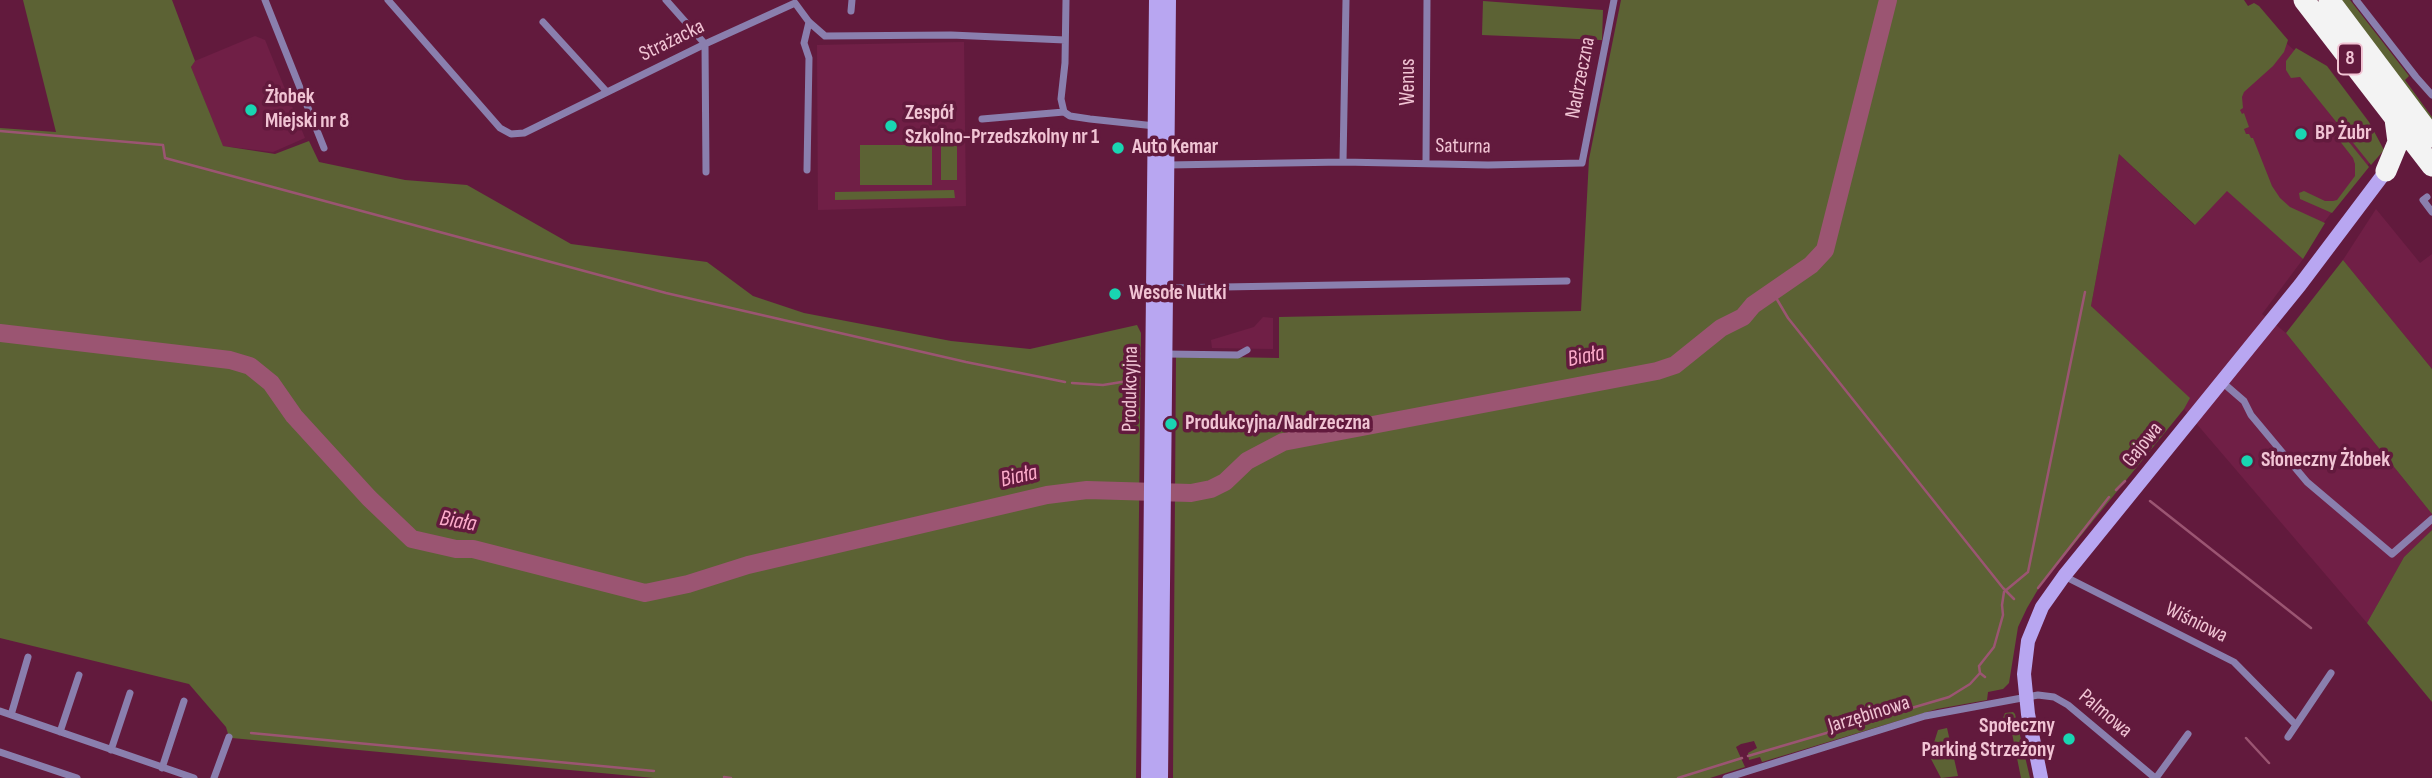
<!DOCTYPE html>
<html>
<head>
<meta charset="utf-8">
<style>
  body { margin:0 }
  canvas { display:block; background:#621a3d }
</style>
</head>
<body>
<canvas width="2432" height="778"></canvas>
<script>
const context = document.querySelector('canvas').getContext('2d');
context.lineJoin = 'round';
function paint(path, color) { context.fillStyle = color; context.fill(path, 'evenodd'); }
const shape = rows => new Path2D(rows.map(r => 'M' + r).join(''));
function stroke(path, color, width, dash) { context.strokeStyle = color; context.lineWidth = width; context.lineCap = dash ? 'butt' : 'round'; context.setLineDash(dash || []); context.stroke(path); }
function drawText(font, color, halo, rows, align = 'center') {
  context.font = font + ' "Sofia Sans Condensed",sans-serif'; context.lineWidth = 7; context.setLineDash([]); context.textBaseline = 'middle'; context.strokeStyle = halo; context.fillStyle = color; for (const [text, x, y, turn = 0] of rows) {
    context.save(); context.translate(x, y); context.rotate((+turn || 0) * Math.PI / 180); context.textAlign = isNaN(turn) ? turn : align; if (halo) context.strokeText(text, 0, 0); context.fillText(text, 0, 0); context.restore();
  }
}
const built = shape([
  [255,36,265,40,305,138,273,152,222,146,191,67,195,61],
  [2278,36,2319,72,2377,153,2299,255,2303,259,2262,314,2286,333,2432,514,2432,530,2404,557,2367,623,2184,409,2189,398,2091,306,2119,154,2194,225,2187,156],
  [964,42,966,206,818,210,817,45],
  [2376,209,2420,263,2432,254,2432,369,2343,260],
  [1263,317,1273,318,1273,349,1212,348,1211,340,1254,327]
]);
const green = shape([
  [23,0,172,0,195,61,191,67,223,146,275,154,309,141,319,162,405,180,467,185,571,244,707,262,753,296,804,313,951,341,1030,349,1137,325,1141,333,1136,778,654,778,232,738,229,737,226,727,189,684,0,638,0,128,56,132],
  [1621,0,2244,0,2248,6,2254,3,2259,6,2288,40,2284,52,2273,66,2244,92,2242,97,2243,108,2240,110,2242,114,2244,113,2249,127,2244,129,2246,134,2249,134,2251,138,2253,138,2272,186,2280,198,2290,207,2325,223,2303,259,2227,191,2195,225,2119,154,2091,306,2190,398,2184,409,2040,586,2027,608,2018,627,2009,683,2003,689,1988,692,1987,700,1937,709,1762,762,1760,757,1749,760,1748,753,1757,748,1754,741,1741,744,1736,747,1745,767,1710,778,1173,778,1176,356,1279,358,1279,317,1581,311,1589,159],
  [2341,0,2350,0,2409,76,2405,80,2432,117,2432,122],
  [1483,1,1603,10,1602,40,1482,35],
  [2296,48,2327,66,2369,122,2384,150,2371,165,2300,77,2291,78,2286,70,2286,61],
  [2340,131,2369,167,2332,213,2300,199,2299,193,2304,191,2325,201,2333,201,2337,200,2355,176,2355,164,2353,158,2335,135],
  [957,144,957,180,941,180,941,145],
  [860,145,932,145,932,185,860,185],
  [954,190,955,198,835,200,835,192],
  [2343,260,2432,369,2432,514,2286,333],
  [2432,530,2432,702,2367,623,2404,557],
  [2013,712,2015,714,2030,778,2021,778,2009,718,2003,718,2005,713],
  [1947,728,1958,776,1941,778,1931,759,1931,752,1938,730]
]);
const stream = shape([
  [0,131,163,145,165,158,666,293,966,362,1065,382],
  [1772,291,1788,318,2003,588,2014,599],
  [1072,383,1103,385,1134,380],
  [2116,490,2125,481],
  [2150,501,2311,628],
  [2038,588,2109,497],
  [2005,591,2028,572,2085,292],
  [1985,677,1980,673,1979,666,1994,647,2003,615,2002,605,2004,592],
  [251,733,654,771],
  [2246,738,2269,763],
  [1748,756,1949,697,1970,684,1980,673],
  [724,777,731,778],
  [1678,778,1742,758]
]);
const river = shape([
  [0,333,230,360,250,366,271,383,294,416,369,498,412,539,456,549,473,549,645,593,688,584,748,565,1047,495,1087,490,1191,493,1211,489,1225,482,1247,461,1283,442,1657,371,1675,365,1721,328,1743,317,1753,305,1811,265,1825,250,1888,0]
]);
const street = shape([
  [265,0,324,148],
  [388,0,500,128,511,134,524,133,705,44,795,3,809,22,825,36,951,35,1065,40],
  [666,0,705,44,706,172],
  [1066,0,1065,63,1061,99,1064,112,1070,116,1090,119,1155,126],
  [2356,0,2416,77,2432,95],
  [851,11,852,0],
  [543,22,607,92],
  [982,119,1064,112],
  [1343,162,1346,0],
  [1426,163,1427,0],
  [1168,165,1343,162,1488,165,1582,163,1614,0],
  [807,170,809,58,804,43,809,22],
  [2427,197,2423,200,2432,212],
  [1166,288,1567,281],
  [1166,354,1238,355,1247,350],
  [2222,382,2244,401,2251,415,2307,482,2392,554,2432,519],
  [2064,576,2234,662,2296,725],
  [0,711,194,778],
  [11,715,28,657],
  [60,732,79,675],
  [2288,737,2331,673],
  [111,750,130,693],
  [0,752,77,778],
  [162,768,184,701],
  [214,778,229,737],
  [1726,778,1925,716,2038,695,2054,697,2068,705,2155,778],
  [2156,778,2188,734]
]);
const secondary = shape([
  [1148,778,1156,0],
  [1161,778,1169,0],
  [2041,778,2028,714,2024,674,2028,641,2042,607,2064,576,2300,285,2386,171]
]);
const highway = shape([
  [2304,0,2432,166],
  [2329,0,2432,137],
  [2386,171,2398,142,2395,119]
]);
const markers = [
  [251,110,7,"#19d5b2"],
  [891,126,7,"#19d5b2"],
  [2301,134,7,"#19d5b2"],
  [1118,148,7,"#19d5b2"],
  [1115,294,7,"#19d5b2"],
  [1171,424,7,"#19d5b2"],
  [2247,461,7,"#19d5b2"],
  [2069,739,7,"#19d5b2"]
];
const shields = [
  [2350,59,24]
];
const shieldNames = [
  ["8",2350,59]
];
const streetNames = [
  ["Strażacka",672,41,-26],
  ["Nadrzeczna",1581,78,-79],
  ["Wenus",1409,82,-90],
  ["Saturna",1463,147,1],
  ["Produkcyjna",1131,389,-89],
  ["Gajowa",2143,445,-51],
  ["Wiśniowa",2196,623,26],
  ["Palmowa",2105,714,40],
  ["Jarzębinowa",1869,715,-17]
];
const poiNames = [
  ["Żłobek",265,98],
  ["Miejski nr 8",265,122],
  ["Zespół",905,114],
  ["Szkolno-Przedszkolny nr 1",905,138],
  ["BP Żubr",2315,134],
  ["Auto Kemar",1132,148],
  ["Wesołe Nutki",1129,294],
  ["Produkcyjna/Nadrzeczna",1185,424],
  ["Słoneczny Żłobek",2261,461],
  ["Społeczny",2055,727,"right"],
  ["Parking Strzeżony",2055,751,"right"]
];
const waterNames = [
  ["Biała",1586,357,-11],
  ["Biała",1019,477,-13],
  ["Biała",458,522,10]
];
paint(built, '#701f46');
paint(green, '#5c6234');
stroke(stream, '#9b5572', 2.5);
stroke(river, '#9b5572', 18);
stroke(street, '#8a7fae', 7);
stroke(secondary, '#b8a6f1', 14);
stroke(highway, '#f3f3f3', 21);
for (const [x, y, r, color] of markers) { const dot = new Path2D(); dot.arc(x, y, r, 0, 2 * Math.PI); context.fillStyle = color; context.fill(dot); stroke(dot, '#621a3d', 2.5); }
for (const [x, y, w] of shields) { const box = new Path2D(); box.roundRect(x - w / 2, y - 15.5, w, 31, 5); context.fillStyle = '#621a3d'; context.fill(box); stroke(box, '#f1c4d4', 2); }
drawText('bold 19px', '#f1c4d4', null, shieldNames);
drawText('21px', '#f1c4d4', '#621a3d', streetNames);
drawText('bold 21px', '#f1c4d4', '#621a3d', poiNames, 'left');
drawText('italic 23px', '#fcabca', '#621a3d', waterNames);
</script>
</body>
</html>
